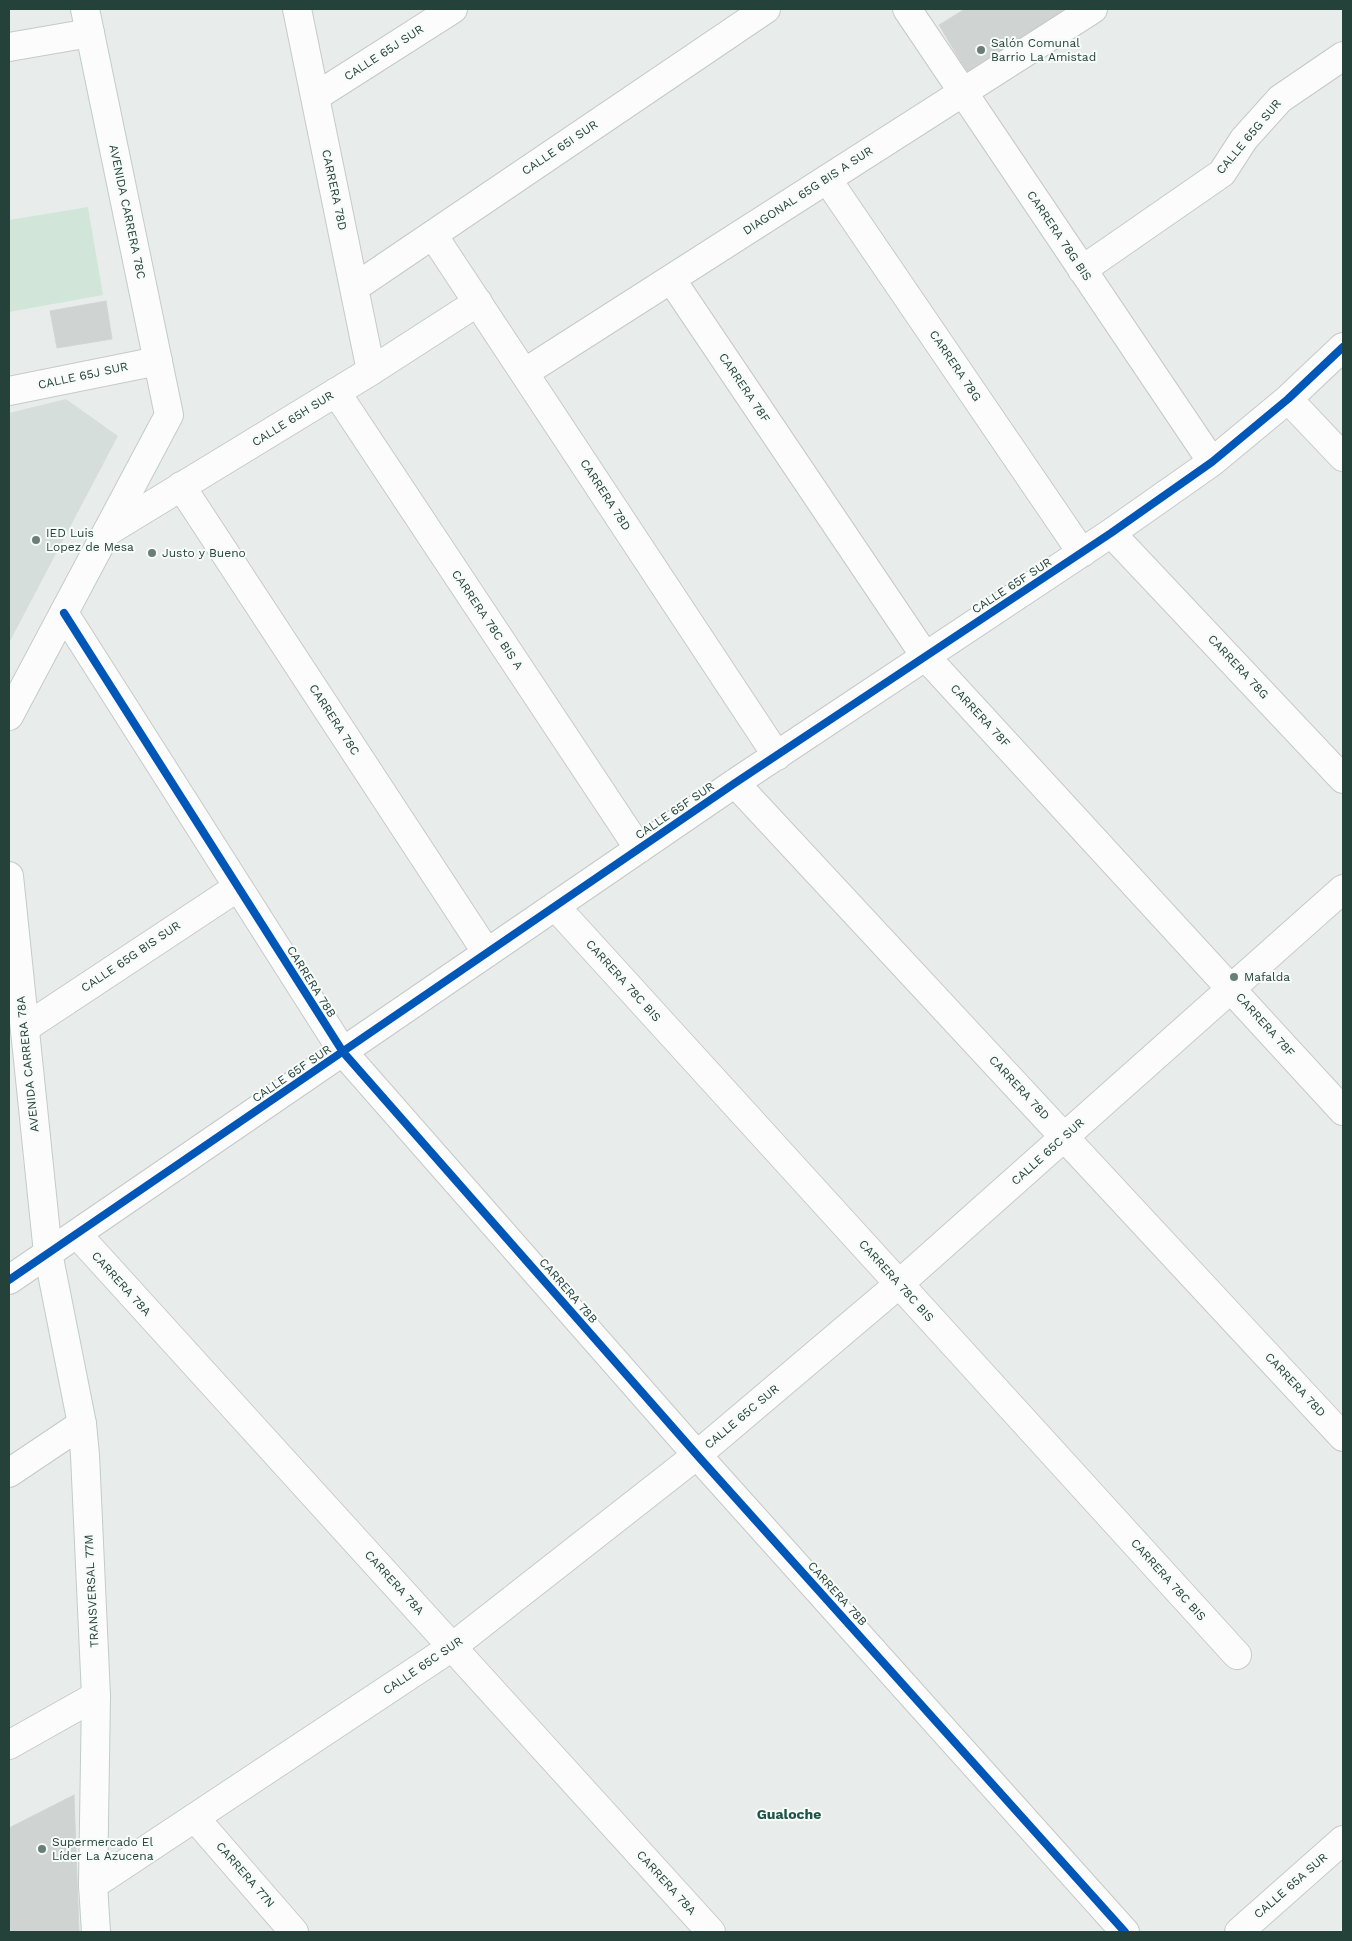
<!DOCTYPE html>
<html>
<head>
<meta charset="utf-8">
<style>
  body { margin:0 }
  #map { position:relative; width:1352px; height:1941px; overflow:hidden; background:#e8edeb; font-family:"Work Sans",sans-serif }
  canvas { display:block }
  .frame { position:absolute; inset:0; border:10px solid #24423a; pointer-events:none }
</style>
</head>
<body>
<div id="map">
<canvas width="1352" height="1941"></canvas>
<div class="frame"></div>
</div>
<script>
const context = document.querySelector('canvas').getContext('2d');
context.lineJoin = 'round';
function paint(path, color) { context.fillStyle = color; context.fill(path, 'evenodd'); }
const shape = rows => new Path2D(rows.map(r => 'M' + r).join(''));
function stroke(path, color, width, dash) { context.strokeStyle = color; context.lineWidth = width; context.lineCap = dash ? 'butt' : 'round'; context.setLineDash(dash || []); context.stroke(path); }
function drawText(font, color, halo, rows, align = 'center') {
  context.font = font + ' "Work Sans",sans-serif'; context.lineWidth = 4; context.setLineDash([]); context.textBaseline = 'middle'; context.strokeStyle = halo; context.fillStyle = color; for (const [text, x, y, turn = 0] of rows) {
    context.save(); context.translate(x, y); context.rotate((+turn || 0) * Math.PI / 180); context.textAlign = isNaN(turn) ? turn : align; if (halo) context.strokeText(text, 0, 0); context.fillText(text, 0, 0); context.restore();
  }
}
const built = shape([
  [66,399,118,436,9,643,9,413]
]);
const green = shape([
  [88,207,103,295,9,312,9,220]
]);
const building = shape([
  [965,9,1073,9,969,75,939,25,965,9],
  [106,301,112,339,57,348,50,311,106,301],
  [74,1795,79,1932,9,1932,9,1828,74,1795]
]);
const street = shape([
  [297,9,371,371],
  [907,9,1212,462],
  [9,47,90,33],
  [315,97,453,9],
  [827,179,1082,553],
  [433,235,777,756],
  [1082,270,1222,173,1244,139,1280,99,1343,56],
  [671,279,925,656,1343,1111],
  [354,288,766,9],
  [524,373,1093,9],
  [9,391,158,361],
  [336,392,639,849],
  [1288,399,1343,457],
  [181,486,487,953],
  [107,532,371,371,478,302],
  [1111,533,1343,779],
  [64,613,343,1052,697,1455,1125,1932],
  [735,783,1343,1437],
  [555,906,1237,1655],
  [25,1028,238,887],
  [77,1234,711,1932],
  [9,1280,735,783,1111,533,1212,462,1288,399,1343,347],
  [9,1473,82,1424],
  [9,1745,96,1696],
  [195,1818,294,1932],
  [93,1885,452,1647,697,1455,899,1284,1343,889],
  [1239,1932,1343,1840]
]);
const secondary = shape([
  [9,716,169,415,85,9],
  [9,876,48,1253,82,1424,85,1455,96,1696,93,1885,96,1932]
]);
const cycleway = shape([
  [64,613,343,1052,697,1455,1125,1932],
  [9,1280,735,783,1111,533,1212,462,1288,399,1343,347]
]);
const markers = [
  [981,50,5,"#697e78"],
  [36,540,5,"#697e78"],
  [152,553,5,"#697e78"],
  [1234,977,5,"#697e78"],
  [42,1849,5,"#697e78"]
];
const poiNames = [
  ["Salón Comunal",991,43],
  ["Barrio La Amistad",991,57],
  ["IED Luis",46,533],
  ["Lopez de Mesa",46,547],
  ["Justo y Bueno",162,553],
  ["Mafalda",1244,977],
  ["Supermercado El",52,1842],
  ["Líder La Azucena",52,1856]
];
const streetNames = [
  ["CALLE 65J SUR",384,53,-33],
  ["CALLE 65G SUR",1249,137,-50],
  ["CALLE 65I SUR",560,148,-34],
  ["CARRERA 78D",334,190,78],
  ["DIAGONAL 65G BIS A SUR",808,191,-33],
  ["AVENIDA CARRERA 78C",127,212,78],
  ["CARRERA 78G BIS",1059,236,56],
  ["CARRERA 78G",955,366,56],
  ["CALLE 65J SUR",83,376,-12],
  ["CARRERA 78F",744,388,56],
  ["CALLE 65H SUR",293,419,-32],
  ["CARRERA 78D",605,495,57],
  ["CALLE 65F SUR",1012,586,-33],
  ["CARRERA 78C BIS A",487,620,56],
  ["CARRERA 78G",1238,667,47],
  ["CARRERA 78F",980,716,47],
  ["CARRERA 78C",334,720,57],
  ["CALLE 65F SUR",675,811,-34],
  ["CALLE 65G BIS SUR",131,957,-34],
  ["CARRERA 78C BIS",623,981,48],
  ["CARRERA 78B",311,982,58],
  ["CARRERA 78F",1265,1025,48],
  ["AVENIDA CARRERA 78A",28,1064,-96],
  ["CALLE 65F SUR",292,1074,-34],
  ["CARRERA 78D",1019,1088,47],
  ["CALLE 65C SUR",1048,1152,-42],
  ["CARRERA 78C BIS",896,1281,48],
  ["CARRERA 78A",121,1284,48],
  ["CARRERA 78B",568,1291,49],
  ["CARRERA 78D",1295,1385,47],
  ["CALLE 65C SUR",742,1417,-40],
  ["CARRERA 78C BIS",1168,1580,48],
  ["CARRERA 78A",394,1583,48],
  ["TRANSVERSAL 77M",92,1591,-93],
  ["CARRERA 78B",837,1594,48],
  ["CALLE 65C SUR",423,1666,-34],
  ["CARRERA 77N",245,1875,49],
  ["CARRERA 78A",666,1883,48],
  ["CALLE 65A SUR",1291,1886,-41]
];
const neighbourhoodNames = [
  ["Gualoche",789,1815]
];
paint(built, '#d6dedb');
paint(green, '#d1e6d8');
paint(building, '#cfd4d2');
stroke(building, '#d1d6d4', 1);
stroke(street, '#c5cac8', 30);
stroke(secondary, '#c3cbc8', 30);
stroke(street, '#fcfcfc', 28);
stroke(secondary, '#fcfcfc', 28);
stroke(cycleway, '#0057b8', 8);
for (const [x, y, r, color] of markers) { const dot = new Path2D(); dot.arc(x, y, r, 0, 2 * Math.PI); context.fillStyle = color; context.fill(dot); stroke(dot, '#f7fbf9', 2); }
drawText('12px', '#24423a', '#f7fbf9', poiNames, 'left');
drawText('12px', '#24423a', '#f7fbf9', streetNames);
drawText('bold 14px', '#1f5548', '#f7fbf9', neighbourhoodNames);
</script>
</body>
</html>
